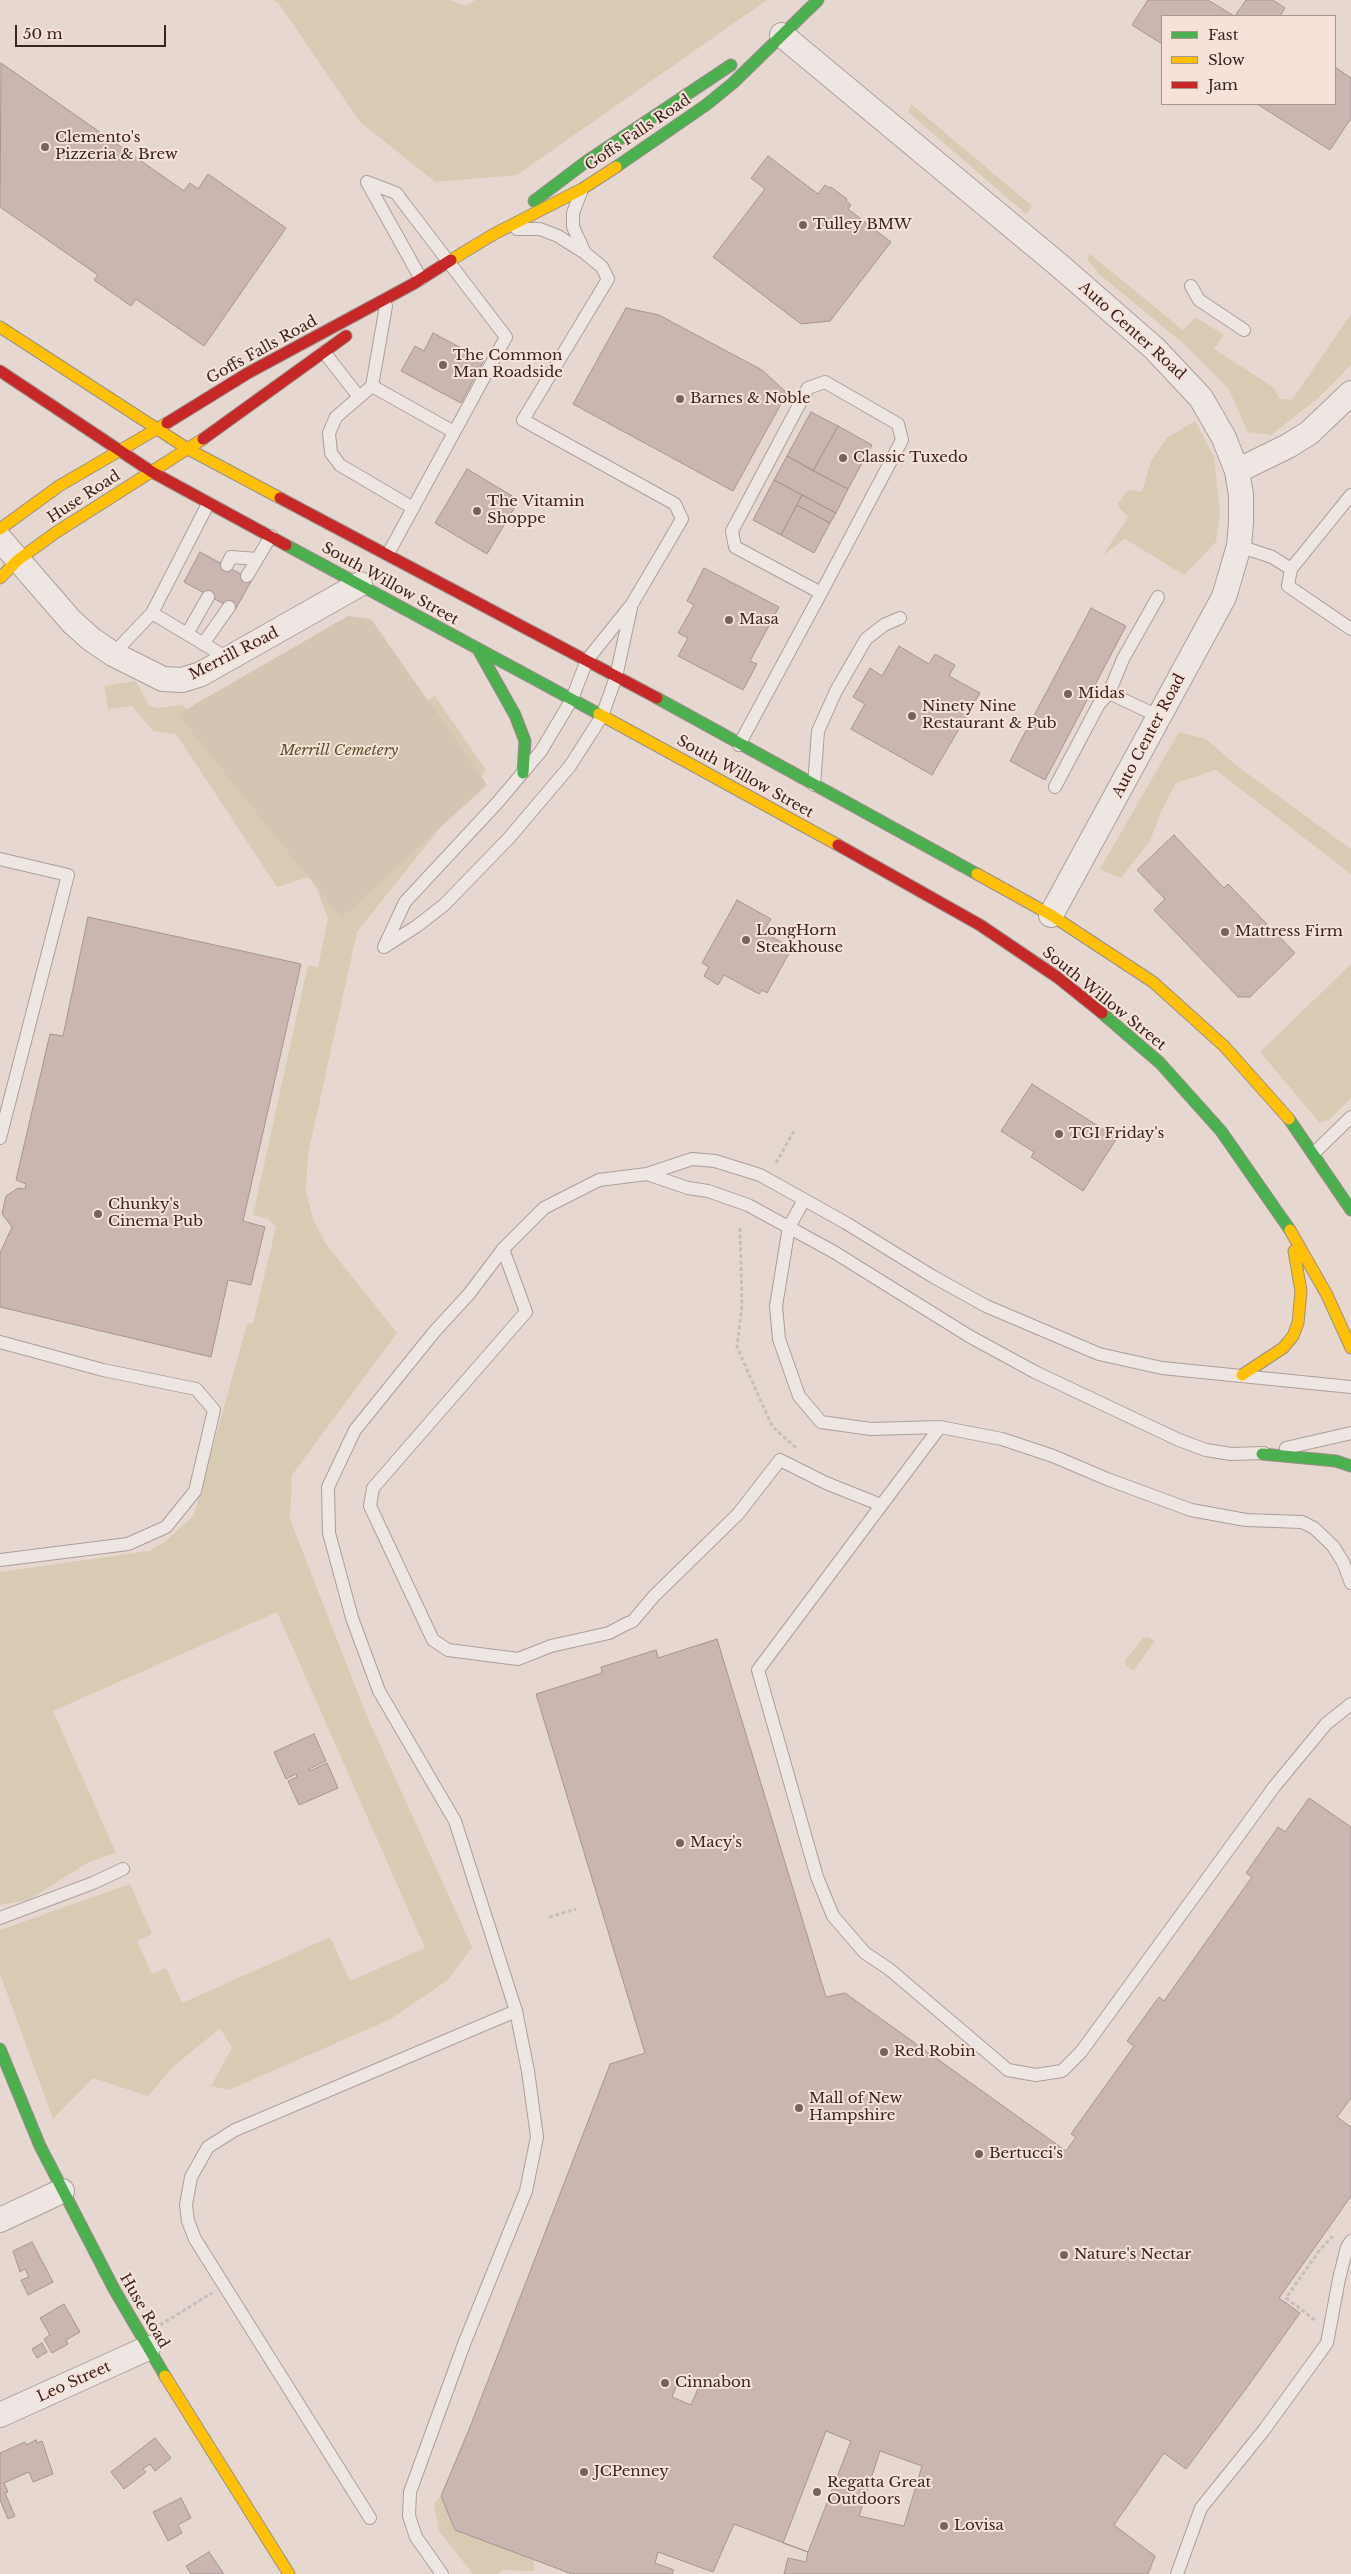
<!DOCTYPE html>
<html>
<head>
<meta charset="utf-8">
<style>
  body { margin:0 }
  #map { position:relative; width:1351px; height:2574px; overflow:hidden; background:#e6d8d0; font-family:"Libre Baskerville",serif }
  canvas { display:block }
  .legend { position:absolute; left:1161px; top:15px; width:175px; height:90px; box-sizing:border-box; background:#f6e2d8; border:1px solid #ab968e; margin:0; padding:6px 9px; list-style:none; font-size:15px; color:#3b2320 }
  .legend li { display:flex; align-items:center; gap:10px; height:25px }
  .legend b { width:25px; border:1px solid #ab968e }
  .scale { position:absolute; left:15px; top:25px; width:151px; height:22px; box-sizing:border-box; border:2px solid #3b2320; border-top:0; padding-left:6px; font-size:15px; line-height:18px; white-space:nowrap; color:#3b2320; -webkit-text-stroke:4px #f6e2d8; paint-order:stroke }
</style>
</head>
<body>
<div id="map">
<canvas width="1351" height="2574"></canvas>
<ul class="legend">
<li><b style="height:6px;background:#4caf50"></b>Fast</li>
<li><b style="height:6px;background:#ffc107"></b>Slow</li>
<li><b style="height:6px;background:#c62828"></b>Jam</li>
</ul>
<div class="scale">50 m</div>
</div>
<script>
const context = document.querySelector('canvas').getContext('2d');
context.lineJoin = 'round';
function paint(path, color) { context.fillStyle = color; context.fill(path, 'evenodd'); }
const shape = rows => new Path2D(rows.map(r => 'M' + r).join(''));
function stroke(path, color, width, dash) { context.strokeStyle = color; context.lineWidth = width; context.lineCap = dash ? 'butt' : 'round'; context.setLineDash(dash || []); context.stroke(path); }
function drawText(font, color, halo, rows, align = 'center') {
  context.font = font + ' "Libre Baskerville",serif'; context.lineWidth = 4; context.setLineDash([]); context.textBaseline = 'middle'; context.strokeStyle = halo; context.fillStyle = color; for (const [text, x, y, turn = 0] of rows) {
    context.save(); context.translate(x, y); context.rotate((+turn || 0) * Math.PI / 180); context.textAlign = isNaN(turn) ? turn : align; if (halo) context.strokeText(text, 0, 0); context.fillText(text, 0, 0); context.restore();
  }
}
const green = shape([
  [273,0,450,0,466,6,475,0,767,0,517,175,435,182,360,122,279,4],
  [911,104,1032,206,1026,214,908,112],
  [1090,254,1183,330,1196,317,1224,335,1214,349,1273,387,1280,399,1292,400,1351,314,1351,365,1318,398,1271,435,1248,432,1228,388,1184,344,1099,274,1087,259],
  [1195,421,1214,457,1220,514,1216,542,1184,575,1125,539,1103,555,1128,517,1117,505,1128,490,1142,492,1151,461,1167,438],
  [136,681,149,706,158,708,182,705,207,728,407,715,435,696,486,770,357,932,308,1154,306,1192,313,1219,326,1244,397,1333,292,1475,290,1519,366,1714,472,1947,448,1980,389,2020,229,2090,211,2086,232,2048,220,2028,173,2067,148,2096,93,2078,53,2119,0,1974,0,1930,130,1884,152,1934,137,1941,152,1974,166,1968,182,2003,330,1937,350,1981,425,1948,277,1612,53,1711,116,1853,89,1862,28,1900,0,1905,0,1572,149,1551,165,1542,194,1515,247,1324,253,1323,276,1227,267,1218,253,1215,308,965,318,967,328,919,312,876,277,887,176,734,153,731,132,706,108,709,104,686],
  [1179,732,1206,739,1237,766,1351,849,1351,874,1216,770,1176,783,1161,812,1150,841,1121,878,1100,869],
  [1351,964,1351,1098,1329,1120,1319,1122,1260,1052],
  [1148,1637,1155,1641,1133,1671,1126,1665,1125,1661,1143,1638],
  [441,2496,455,2530,534,2560,534,2571,504,2570,496,2574,473,2574,439,2531,434,2504]
]);
const cemetery = shape([
  [348,616,371,619,487,785,341,918,178,714]
]);
const building = shape([
  [1148,0,1208,0,1234,16,1162,16,1162,44,1132,25,1148,0],
  [1246,0,1273,0,1285,8,1280,16,1235,16,1246,0],
  [1,63,184,191,190,183,198,189,208,174,286,228,204,346,136,299,131,306,94,280,98,275,0,207,1,63],
  [1335,67,1351,78,1351,118,1330,150,1257,104,1335,104,1335,67],
  [768,156,818,194,825,185,829,188,831,187,847,199,846,201,851,205,848,209,891,242,830,321,801,324,713,257,765,189,751,178,768,156],
  [626,308,659,315,762,370,787,393,733,491,573,404,626,308],
  [433,333,484,360,461,403,401,371,415,346,424,351,433,333],
  [811,412,838,426,813,471,787,456,811,412],
  [838,426,872,445,848,489,813,471,838,426],
  [787,456,848,489,836,513,774,480,787,456],
  [467,469,519,500,487,554,435,523,467,469],
  [774,480,802,495,781,535,753,520,774,480],
  [802,495,836,513,830,523,797,505,802,495],
  [797,505,830,523,814,553,781,535,797,505],
  [200,552,252,580,235,610,184,582,200,552],
  [704,568,779,607,750,661,757,664,743,690,678,656,688,638,678,633,694,605,687,601,704,568],
  [1091,608,1126,626,1045,780,1010,761,1091,608],
  [899,646,929,664,935,654,955,665,949,676,980,693,932,775,851,729,865,704,853,697,870,668,882,676,899,646],
  [1174,835,1224,888,1228,884,1295,953,1250,997,1238,997,1154,910,1165,899,1137,870,1174,835],
  [737,900,771,919,763,932,792,948,767,993,762,990,759,994,724,975,718,985,704,976,709,967,702,963,737,900],
  [88,917,301,964,243,1221,265,1227,251,1285,228,1280,211,1357,0,1307,0,1253,12,1227,2,1214,6,1196,18,1188,25,1189,26,1184,16,1180,50,1034,63,1036,88,917],
  [1032,1084,1117,1138,1083,1191,1031,1157,1034,1152,1001,1131,1032,1084],
  [717,1639,826,1997,845,1993,1066,2151,1076,2137,1071,2134,1134,2046,1127,2041,1159,1997,1164,2001,1252,1877,1246,1873,1278,1827,1285,1832,1309,1798,1351,1827,1351,2098,1337,2117,1351,2127,1351,2196,1279,2298,1300,2313,1248,2386,1186,2469,1164,2453,1114,2525,1155,2556,1148,2574,784,2574,788,2558,806,2562,808,2552,734,2524,713,2572,658,2552,655,2563,674,2570,672,2574,572,2574,455,2530,441,2496,470,2427,609,2067,610,2064,645,2053,536,1694,602,1673,601,1667,656,1650,658,1658,717,1639],
  [314,1734,326,1761,309,1769,310,1771,327,1763,338,1788,299,1805,288,1781,297,1777,296,1774,286,1779,274,1752,314,1734],
  [32,2242,53,2282,28,2295,21,2280,29,2277,25,2269,20,2272,13,2251,32,2242],
  [64,2304,80,2332,66,2340,68,2344,52,2353,44,2339,50,2335,40,2318,64,2304],
  [42,2343,47,2352,37,2358,32,2349,42,2343],
  [680,2377,700,2384,691,2405,672,2397,680,2377],
  [826,2431,851,2441,808,2552,783,2543,826,2431],
  [155,2438,171,2458,155,2471,150,2464,143,2469,146,2472,124,2489,111,2472,155,2438],
  [36,2440,37,2443,42,2441,53,2474,33,2482,29,2472,4,2483,8,2492,5,2493,15,2516,8,2519,0,2500,0,2453,25,2442,26,2445,36,2440],
  [880,2451,922,2466,904,2526,859,2516,880,2451],
  [181,2498,191,2518,178,2525,182,2533,168,2541,153,2512,181,2498],
  [209,2552,224,2574,191,2574,186,2566,209,2552]
]);
const path = shape([
  [776,1163,794,1131],
  [740,1228,742,1305,737,1347,772,1426,796,1448],
  [549,1917,576,1909],
  [1315,2320,1286,2298,1319,2251,1333,2236],
  [160,2325,212,2293]
]);
const lane = shape([
  [367,182,396,193,506,337,388,554],
  [367,182,421,279],
  [581,192,573,213,573,227,585,253],
  [1191,286,1199,300,1244,330],
  [324,352,359,397],
  [372,386,386,306],
  [413,508,340,465,331,453,329,433,336,417,372,386,454,432],
  [1239,546,1272,557,1291,569,1288,586,1351,629],
  [227,565,231,557,257,559],
  [1291,569,1351,495],
  [247,576,271,536],
  [152,613,229,659],
  [187,634,208,597],
  [203,644,229,607],
  [113,654,152,613,208,504],
  [1109,693,1123,659,1158,597],
  [739,745,821,593,902,440,898,424,825,382,808,388,732,531,735,547,821,593],
  [814,785,818,731,836,691,866,639,884,625,900,618],
  [1055,787,1099,704,1109,693,1160,717],
  [0,859,68,875,0,1138],
  [384,947,405,902,498,802,541,751,572,699,587,660,632,604,682,519,675,504,523,420,608,279,602,267,585,253,558,236,540,229,517,229],
  [384,947,417,926,444,905,509,838,570,766,602,716,616,677,631,608],
  [1314,1153,1351,1117],
  [647,1174,688,1188,708,1191,748,1205,834,1252,969,1336,1035,1372,1179,1440,1206,1450,1231,1454,1264,1453],
  [804,1200,789,1227,776,1306,779,1339,799,1396,821,1422,871,1429,940,1427,1002,1439,1053,1456,1107,1479,1191,1510,1246,1520,1302,1522,1314,1528,1333,1546,1343,1562,1351,1583],
  [503,1249,526,1312,373,1488,370,1506,433,1640,448,1650,518,1659,551,1646,609,1633,626,1624,633,1621,654,1596,738,1514,780,1460,826,1483,881,1505],
  [0,1342,103,1370,196,1389,214,1410,195,1491,166,1527,128,1544,0,1560],
  [940,1427,758,1670,817,1877,833,1916,865,1953,889,1969,1008,2070,1036,2075,1062,2071,1081,2052,1274,1787,1326,1724,1351,1704],
  [1286,1448,1351,1433],
  [0,1918,93,1883,123,1869],
  [370,2518,195,2239,188,2221,186,2205,191,2177,208,2147,235,2130,516,2011],
  [442,2574,416,2537,409,2516,410,2492,464,2344,526,2191,537,2137,528,2071,516,2011,455,1821,379,1691,352,1618,329,1533,328,1487,355,1430,435,1331,469,1294,503,1249,544,1208,599,1180,647,1174,692,1159,715,1161,760,1175,846,1223,932,1276,986,1306,1099,1354,1162,1368,1351,1387],
  [1177,2574,1201,2508,1264,2430,1327,2343,1339,2279,1347,2247,1351,2241]
]);
const street = shape([
  [782,35,1060,266,1155,349,1201,398,1224,438,1237,471,1241,495,1241,523,1239,546,1224,597,1051,915],
  [1237,471,1288,446,1309,433,1351,393],
  [0,539,72,622,91,639,113,654,163,679,182,680,201,674,360,584],
  [0,2220,62,2191],
  [0,2415,148,2348]
]);
const fast = shape([
  [616,167,706,105,733,83,818,0],
  [534,201,587,161,731,65],
  [286,545,599,714],
  [479,651,515,715,525,741,523,773],
  [657,698,977,874],
  [1102,1013,1160,1063,1221,1131,1290,1230],
  [1289,1119,1351,1210],
  [1262,1454,1336,1461,1351,1466],
  [0,2049,40,2146,114,2289,165,2376]
]);
const slow = shape([
  [451,260,494,234,582,189,616,167],
  [0,327,188,449,280,498],
  [0,529,59,486,167,423],
  [0,578,18,560,55,533,203,439],
  [599,714,838,845],
  [977,874,1051,915,1153,982,1224,1046,1289,1119],
  [1290,1230,1327,1295,1351,1348],
  [1242,1375,1283,1348,1293,1336,1298,1323,1301,1291,1294,1251],
  [165,2376,289,2574]
]);
const jam = shape([
  [0,371,152,472,286,545],
  [167,423,248,373,413,284,451,260],
  [203,439,346,336],
  [280,498,657,698],
  [838,845,980,925,1057,977,1102,1013]
]);
const markers = [
  [45,147,5,"#77625e"],
  [803,225,5,"#77625e"],
  [443,365,5,"#77625e"],
  [680,399,5,"#77625e"],
  [843,458,5,"#77625e"],
  [477,511,5,"#77625e"],
  [729,620,5,"#77625e"],
  [1068,694,5,"#77625e"],
  [912,716,5,"#77625e"],
  [1225,932,5,"#77625e"],
  [746,940,5,"#77625e"],
  [1059,1134,5,"#77625e"],
  [98,1214,5,"#77625e"],
  [680,1843,5,"#77625e"],
  [884,2052,5,"#77625e"],
  [799,2108,5,"#77625e"],
  [979,2154,5,"#77625e"],
  [1064,2255,5,"#77625e"],
  [665,2383,5,"#77625e"],
  [584,2472,5,"#77625e"],
  [817,2492,5,"#77625e"],
  [944,2526,5,"#77625e"]
];
const streetNames = [
  ["Goffs Falls Road",638,133,-34],
  ["Auto Center Road",1132,331,42],
  ["Goffs Falls Road",262,350,-29],
  ["Huse Road",84,497,-33],
  ["South Willow Street",390,584,29],
  ["Merrill Road",234,654,-27],
  ["Auto Center Road",1149,736,-62],
  ["South Willow Street",745,777,29],
  ["South Willow Street",1104,999,39],
  ["Huse Road",144,2311,60],
  ["Leo Street",74,2382,-24]
];
const poiNames = [
  ["Clemento's",55,138],
  ["Pizzeria & Brew",55,155],
  ["Tulley BMW",813,225],
  ["The Common",453,356],
  ["Man Roadside",453,373],
  ["Barnes & Noble",690,399],
  ["Classic Tuxedo",853,458],
  ["The Vitamin",487,502],
  ["Shoppe",487,519],
  ["Masa",739,620],
  ["Midas",1078,694],
  ["Ninety Nine",922,707],
  ["Restaurant & Pub",922,724],
  ["LongHorn",756,931],
  ["Steakhouse",756,948],
  ["Mattress Firm",1235,932],
  ["TGI Friday's",1069,1134],
  ["Chunky's",108,1205],
  ["Cinema Pub",108,1222],
  ["Macy's",690,1843],
  ["Red Robin",894,2052],
  ["Mall of New",809,2099],
  ["Hampshire",809,2116],
  ["Bertucci's",989,2154],
  ["Nature's Nectar",1074,2255],
  ["Cinnabon",675,2383],
  ["JCPenney",594,2472],
  ["Regatta Great",827,2483],
  ["Outdoors",827,2500],
  ["Lovisa",954,2526]
];
const parkNames = [
  ["Merrill Cemetery",339,751]
];
paint(green, '#d8cbb3');
paint(cemetery, '#d2c6b3');
paint(building, '#cab5b1');
stroke(building, '#a7938f', 1);
stroke(lane, '#ac9e99', 14);
stroke(street, '#ac9e99', 26);
stroke(fast, '#9b8d89', 13);
stroke(slow, '#9b8d89', 13);
stroke(jam, '#9b8d89', 13);
stroke(path, '#c7bdb9', 3, [4, 2.5]);
stroke(lane, '#eee6e2', 12);
stroke(street, '#eee6e2', 24);
stroke(fast, '#4caf50', 11);
stroke(slow, '#ffc107', 11);
stroke(jam, '#c62828', 11);
for (const [x, y, r, color] of markers) { const dot = new Path2D(); dot.arc(x, y, r, 0, 2 * Math.PI); context.fillStyle = color; context.fill(dot); stroke(dot, '#f6e2d8', 2); }
drawText('15px', '#3b2320', '#f6e2d8', streetNames);
drawText('15px', '#3b2320', '#f6e2d8', poiNames, 'left');
drawText('italic 15px', '#575127', '#f6e2d8', parkNames);
</script>
</body>
</html>
